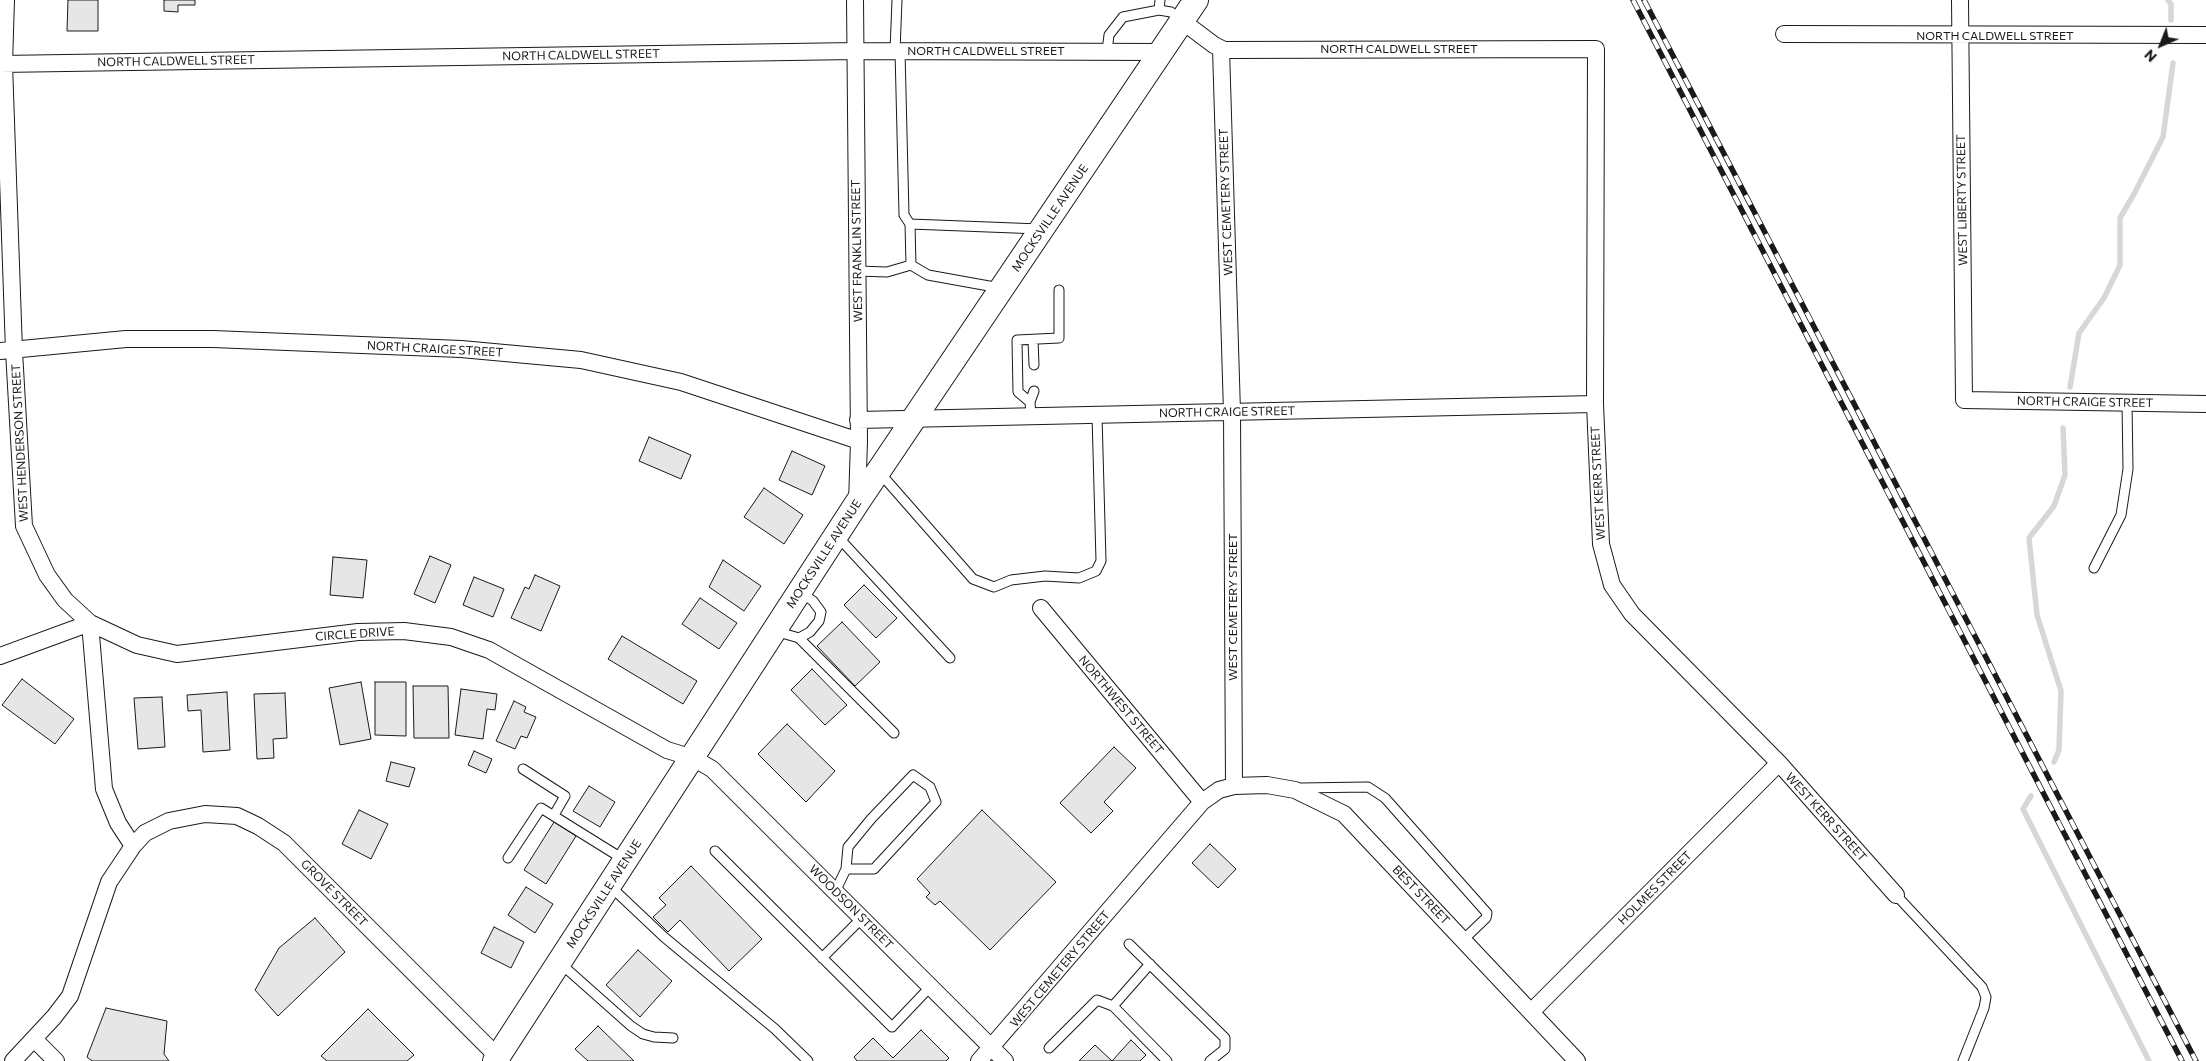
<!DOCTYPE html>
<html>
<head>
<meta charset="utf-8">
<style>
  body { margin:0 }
  #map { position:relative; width:2206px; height:1061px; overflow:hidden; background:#fff; font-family:Commissioner,sans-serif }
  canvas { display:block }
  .north { position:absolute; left:2136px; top:20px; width:50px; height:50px; -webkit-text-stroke:4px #fff; paint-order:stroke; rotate:224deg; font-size:14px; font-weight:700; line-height:20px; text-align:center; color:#1a1a1a }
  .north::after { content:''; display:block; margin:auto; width:18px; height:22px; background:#1a1a1a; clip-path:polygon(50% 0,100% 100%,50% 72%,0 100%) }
</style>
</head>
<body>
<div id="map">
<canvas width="2206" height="1061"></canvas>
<div class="north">N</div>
</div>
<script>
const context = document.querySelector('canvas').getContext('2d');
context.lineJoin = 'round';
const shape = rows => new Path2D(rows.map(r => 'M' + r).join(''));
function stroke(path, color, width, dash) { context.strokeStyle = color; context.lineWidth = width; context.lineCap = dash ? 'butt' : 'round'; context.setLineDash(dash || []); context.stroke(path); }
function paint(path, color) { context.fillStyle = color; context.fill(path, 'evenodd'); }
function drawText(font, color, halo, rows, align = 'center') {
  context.font = font + ' Commissioner,sans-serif'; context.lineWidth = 4; context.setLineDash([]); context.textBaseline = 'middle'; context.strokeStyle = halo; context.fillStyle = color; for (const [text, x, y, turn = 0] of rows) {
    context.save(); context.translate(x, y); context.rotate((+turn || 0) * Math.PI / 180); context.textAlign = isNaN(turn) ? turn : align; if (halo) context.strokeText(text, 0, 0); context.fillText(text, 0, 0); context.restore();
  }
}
const stream = shape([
  [2168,0,2171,4,2171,20],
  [2070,387,2079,333,2104,298,2120,265,2120,218,2134,194,2163,137,2173,63],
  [2054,762,2059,750,2061,691,2037,615,2029,538,2054,506,2065,475,2063,428],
  [2031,796,2023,809,2149,1061]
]);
const building = shape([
  [68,0,98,0,98,31,67,31,68,0],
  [164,0,195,0,195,5,178,5,178,12,164,11,164,0],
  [649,437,691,455,681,479,639,461,649,437],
  [792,451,825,466,812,495,779,480,792,451],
  [764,488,803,515,784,544,744,517,764,488],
  [430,556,451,565,435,603,414,594,430,556],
  [333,557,367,560,363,598,330,595,333,557],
  [723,560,761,586,744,611,709,587,723,560],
  [535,575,560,586,541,631,511,618,525,587,529,589,535,575],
  [474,577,504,589,493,617,463,605,474,577],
  [864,585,897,618,876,638,844,605,864,585],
  [700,598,737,623,719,649,682,624,700,598],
  [842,622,880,662,855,686,817,646,842,622],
  [622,636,697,681,683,704,608,659,622,636],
  [812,669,847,705,825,725,791,690,812,669],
  [22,679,74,719,55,744,2,705,22,679],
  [361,682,371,739,340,745,329,688,361,682],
  [375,682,406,682,406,736,375,735,375,682],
  [413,686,448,686,449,738,414,738,413,686],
  [461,689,497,694,495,710,487,709,483,739,455,735,461,689],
  [227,692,230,750,203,752,201,710,188,711,187,695,227,692],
  [285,693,287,738,273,739,274,758,257,759,254,694,285,693],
  [162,697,165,747,138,749,134,698,162,697],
  [514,701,526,707,524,712,536,717,527,738,521,736,515,749,496,741,514,701],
  [787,724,835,771,806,802,758,754,787,724],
  [1114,747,1136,768,1104,802,1113,811,1091,833,1060,803,1114,747],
  [474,751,492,759,486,773,468,765,474,751],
  [391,762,415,768,409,787,386,781,391,762],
  [589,786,615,802,600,827,573,811,589,786],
  [359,810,388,824,371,859,342,844,359,810],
  [982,810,1056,882,990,950,940,901,935,905,926,897,930,893,917,879,982,810],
  [554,822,576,836,546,884,524,870,554,822],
  [1210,844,1236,869,1218,888,1192,863,1210,844],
  [691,866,762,939,729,971,680,920,668,932,653,917,666,905,659,898,691,866],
  [526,887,553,904,535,933,508,915,526,887],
  [315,918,345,952,278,1016,255,990,279,948,315,918],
  [494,927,524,942,511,968,481,953,494,927],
  [638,950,672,981,640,1017,606,985,638,950],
  [106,1008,167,1021,164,1054,169,1061,92,1061,87,1057,106,1008],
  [368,1009,414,1055,407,1061,327,1061,321,1056,368,1009],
  [598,1026,634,1061,588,1061,575,1049,598,1026],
  [921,1030,949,1058,946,1061,857,1061,854,1057,873,1038,893,1058,921,1030],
  [1131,1040,1146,1055,1140,1061,1079,1061,1095,1045,1112,1061,1131,1040]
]);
const lane = shape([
  [1159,10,1171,12,1181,20],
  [895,51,897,0],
  [900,51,904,215,910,224,1040,229],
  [1107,51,1109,35,1123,17,1159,10,1160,0],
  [910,224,911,265,928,275,1000,288],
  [857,271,887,272,911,265],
  [1033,340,1034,365],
  [1030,402,1034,391],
  [1031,417,1030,402,1018,392,1017,340,1059,338,1059,290],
  [880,473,973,579,994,587,1011,580,1045,576,1079,578,1096,571,1101,561,1097,415],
  [838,537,950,658],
  [2094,568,2121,515,2128,469,2127,403],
  [775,631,799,638,810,632,819,621,821,612,813,601,800,592],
  [799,638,894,733],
  [523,769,565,796,554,815],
  [1300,788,1368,787,1385,798,1487,913,1486,918,1463,940],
  [715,851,892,1027,931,986],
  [508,858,541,808,623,859],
  [610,886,664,937,775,1029,808,1061],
  [835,892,846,869,848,847,871,819,913,775,930,787,936,802,874,869,846,869],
  [1896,895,1982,987,1986,997,1984,1008,1963,1061],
  [1129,944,1225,1038,1225,1049,1210,1061],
  [822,958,862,918],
  [560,963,631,1026,643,1034,654,1037,673,1038],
  [1113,1006,1150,964],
  [1049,1048,1097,1000,1113,1006,1167,1061]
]);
const street = shape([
  [6,0,4,64,14,351,24,526,47,575,65,600,90,623,104,789,118,823,133,846,109,882,70,996,54,1017,13,1061],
  [855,0,859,441,857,503],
  [1960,0,1964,400,2206,404],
  [1182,21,1214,45,1224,50,1596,49,1595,404,1601,544,1612,585,1632,614,1779,763,1896,895],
  [1784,34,2206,35],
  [0,64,855,51,1161,52],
  [0,351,126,339,213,339,461,349,581,360,681,382,859,441],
  [858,420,1595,404],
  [1041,608,1202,802],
  [0,656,90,623,137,645,177,654,358,632,404,631,451,637,489,650,667,750,693,758,712,769,1005,1061],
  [1234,786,1267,785,1295,790,1344,814,1577,1061],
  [133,846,145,833,169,821,205,814,237,816,258,826,284,843,502,1061],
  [1531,1012,1779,763],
  [34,1039,56,1061],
  [979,1061,1202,802,1219,790,1234,786,1232,412,1221,49]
]);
const secondary = shape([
  [495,1061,857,503,1196,0]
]);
const rail = shape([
  [1633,0,2182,1061],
  [1644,0,2196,1061]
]);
const streetNames = [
  ["NORTH CALDWELL STREET",1995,36],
  ["NORTH CALDWELL STREET",1399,49],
  ["NORTH CALDWELL STREET",986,51],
  ["NORTH CALDWELL STREET",581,55,-1],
  ["NORTH CALDWELL STREET",176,61,-1],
  ["WEST LIBERTY STREET",1962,200,-91],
  ["WEST CEMETERY STREET",1226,202,-92],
  ["MOCKSVILLE AVENUE",1050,218,-56],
  ["WEST FRANKLIN STREET",857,251,-91],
  ["NORTH CRAIGE STREET",435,349,3],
  ["NORTH CRAIGE STREET",2085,402,1],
  ["NORTH CRAIGE STREET",1227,412,-1],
  ["WEST HENDERSON STREET",20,443,-93],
  ["WEST KERR STREET",1598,483,-93],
  ["MOCKSVILLE AVENUE",824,554,-57],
  ["WEST CEMETERY STREET",1233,607,-90],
  ["CIRCLE DRIVE",355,634,-4],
  ["NORTHWEST STREET",1121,705,50],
  ["WEST KERR STREET",1826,817,48],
  ["HOLMES STREET",1655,888,-45],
  ["GROVE STREET",334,893,45],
  ["MOCKSVILLE AVENUE",604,894,-57],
  ["BEST STREET",1421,895,46],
  ["WOODSON STREET",851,907,45],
  ["WEST CEMETERY STREET",1060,969,-50]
];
stroke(stream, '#d7d7d7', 5.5);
paint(building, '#e6e6e6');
stroke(building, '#1a1a1a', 1);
stroke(lane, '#1a1a1a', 11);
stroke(street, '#1a1a1a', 18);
stroke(secondary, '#1a1a1a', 26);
stroke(lane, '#fff', 9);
stroke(street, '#fff', 16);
stroke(secondary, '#fff', 24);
stroke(rail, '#1a1a1a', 5.5);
stroke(rail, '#fff', 4, [11]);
drawText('12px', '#1a1a1a', '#fff', streetNames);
</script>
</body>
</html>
